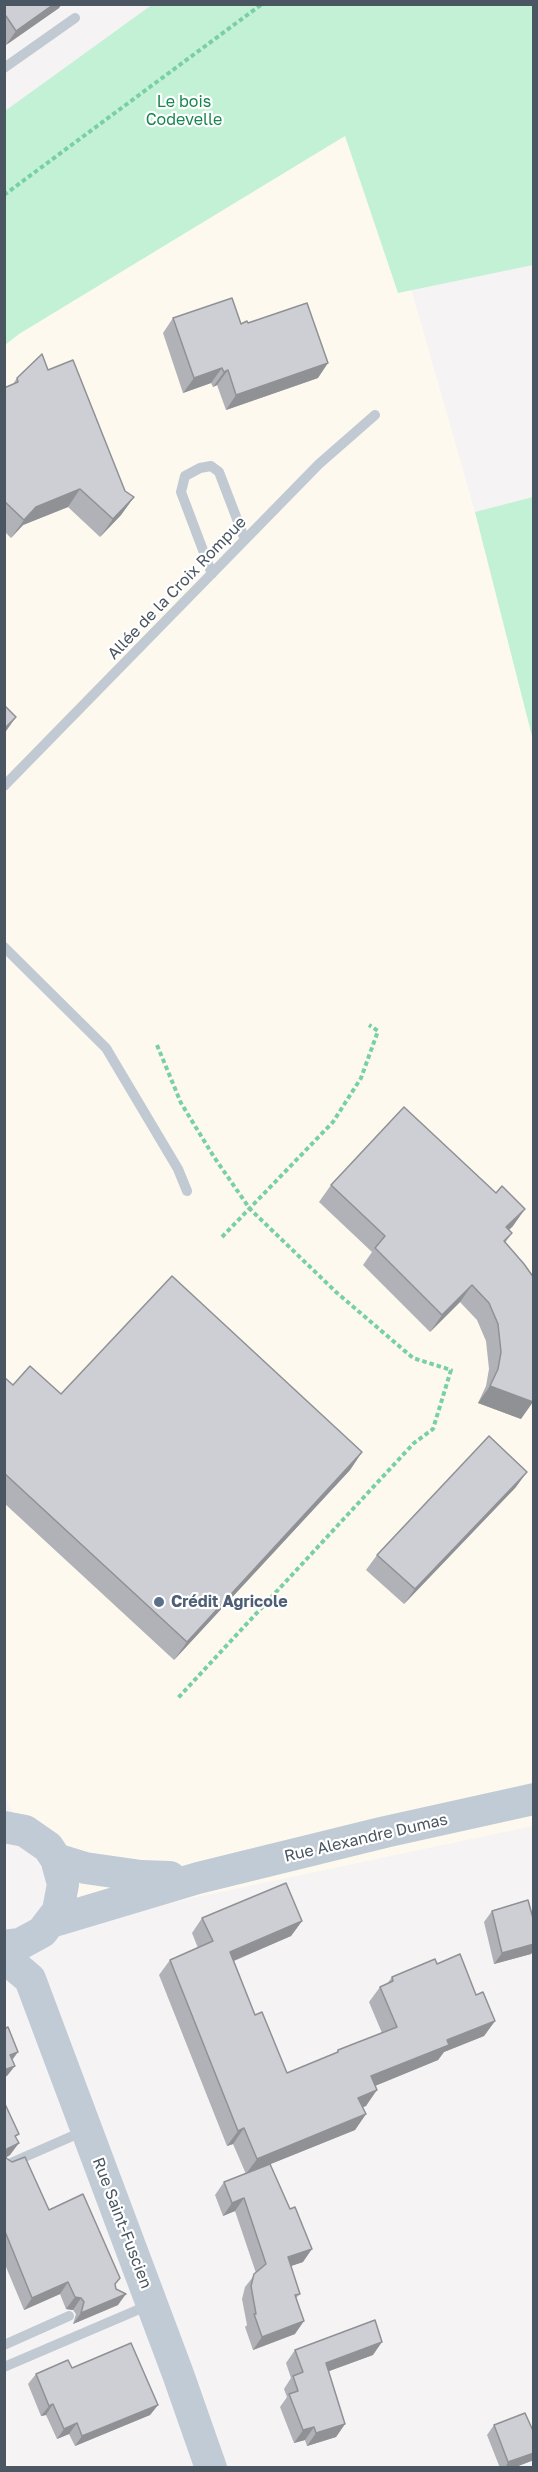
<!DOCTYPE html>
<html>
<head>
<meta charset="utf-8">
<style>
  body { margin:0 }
  #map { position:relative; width:538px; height:2472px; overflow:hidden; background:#f5f3f3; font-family:"Golos Text",sans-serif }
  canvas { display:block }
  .frame { position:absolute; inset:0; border:6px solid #4a5661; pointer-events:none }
</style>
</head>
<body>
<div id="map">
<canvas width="538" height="2472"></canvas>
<div class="frame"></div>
</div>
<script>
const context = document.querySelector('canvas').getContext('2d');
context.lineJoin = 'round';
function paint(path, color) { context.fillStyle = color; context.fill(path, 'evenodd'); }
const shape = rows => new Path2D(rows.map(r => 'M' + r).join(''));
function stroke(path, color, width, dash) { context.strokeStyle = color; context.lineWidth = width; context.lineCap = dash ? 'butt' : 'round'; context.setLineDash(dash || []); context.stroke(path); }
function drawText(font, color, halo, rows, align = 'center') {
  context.font = font + ' "Golos Text",sans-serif'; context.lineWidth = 4.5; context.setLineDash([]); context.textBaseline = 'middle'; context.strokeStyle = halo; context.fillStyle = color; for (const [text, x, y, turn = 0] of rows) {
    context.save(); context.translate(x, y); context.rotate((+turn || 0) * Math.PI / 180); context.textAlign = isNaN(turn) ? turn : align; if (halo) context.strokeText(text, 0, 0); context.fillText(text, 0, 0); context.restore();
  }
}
const commercial = shape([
  [346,61,475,512,533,740,533,1826,69,1924,5,1797,5,334]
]);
const green = shape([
  [153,4,533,5,533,265,398,293,345,136,19,334,5,345,5,111],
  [533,497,534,497,533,740,475,512]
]);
const path = shape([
  [4,195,262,4],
  [157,1045,181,1103,214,1157,250,1209,336,1292,413,1358,451,1370,433,1429,414,1443,178,1698],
  [222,1237,333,1122,361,1078,378,1031,369,1025]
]);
const lane = shape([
  [4,68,75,18],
  [212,574,181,492,185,476,200,468,211,466,219,472,245,540],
  [4,786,319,464,375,415],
  [4,947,106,1048,178,1169,187,1191],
  [4,2166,84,2131],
  [4,2345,69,2316],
  [4,2367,149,2305]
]);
const secondary = shape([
  [4,1827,25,1831,48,1847,56,1859,63,1884,58,1911,42,1932,20,1944,4,1946],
  [56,1859,85,1868,141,1876,170,1877],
  [51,1922,198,1878,385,1832,534,1799],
  [4,1957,30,1979,178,2374,211,2468]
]);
const wall = shape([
  [4,4,59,8,6,45,4,43],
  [173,318,241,324,248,323,318,378,226,410,217,385,213,387,211,383,183,393,163,333],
  [48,370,125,491,134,497,121,515,100,537,68,507,23,525,11,538,4,531,4,388,13,384,17,378],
  [331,1185,513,1226,509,1230,512,1233,505,1243,521,1419,478,1403,486,1386,489,1369,486,1341,477,1320,460,1302,430,1332,363,1265,372,1252,319,1202],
  [4,1377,13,1385,362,1452,350,1470,174,1660,4,1503],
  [516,1487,404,1604,366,1570,377,1555],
  [492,1911,534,1922,534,1950,531,1954,494,1964,484,1922],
  [202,1918,302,1921,291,1936,234,1961,255,2015,287,2073,335,2054,338,2050,382,2033,369,2002,380,1987,387,1984,392,1977,437,1964,476,1995,495,2021,484,2036,444,2052,438,2060,375,2086,366,2106,363,2107,366,2114,355,2130,263,2167,303,2262,291,2266,300,2294,296,2298,295,2334,253,2350,245,2327,247,2325,242,2299,245,2287,256,2273,235,2211,223,2216,215,2195,224,2182,246,2174,233,2144,227,2146,159,1975,170,1960,198,1948,192,1933],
  [4,2105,16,2138,10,2155,6,2158,49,2210,115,2285,118,2305,73,2324,76,2314,73,2310,66,2309,60,2294,24,2310,4,2262],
  [295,2350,373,2355,328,2371,345,2424,336,2437,307,2446,305,2440,294,2443,280,2407,287,2397,284,2389,291,2378,286,2363],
  [72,2368,158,2405,150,2415,75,2446,69,2434,57,2439,46,2415,41,2416,28,2384,36,2374],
  [494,2425,534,2460,513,2468,500,2468,487,2435]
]);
const shadedWall = shape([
  [54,4,62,4,59,8,6,45,16,31],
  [328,363,318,378,226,410,236,395],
  [222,368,211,383,183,393,194,378],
  [228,370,217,385,213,387,224,372],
  [80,489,68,507,23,525,11,538,24,520,36,507],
  [134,497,121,515,100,537,113,519],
  [16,717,4,734,4,729],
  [525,1209,513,1226,494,1244,506,1227],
  [472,1285,460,1302,430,1332,442,1315],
  [490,1386,533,1402,521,1419,478,1403],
  [362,1452,350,1470,174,1660,187,1642],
  [527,1472,516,1487,404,1604,415,1589],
  [302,1921,291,1936,219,1967,230,1952],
  [534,1944,534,1950,531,1954,494,1964,502,1953],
  [495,2021,484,2036,444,2052,438,2060,360,2092,371,2076,447,2040],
  [18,2052,10,2063,10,2055],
  [15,2066,7,2076,4,2077,4,2070],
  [377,2090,366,2106,347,2113,358,2098],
  [366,2114,355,2130,246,2174,257,2159],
  [244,2128,233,2144,227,2146,238,2131],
  [19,2143,10,2155,4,2158,7,2149],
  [244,2198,235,2211,223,2216,232,2203],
  [312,2249,303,2262,279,2270,288,2257],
  [68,2282,60,2294,24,2310,32,2298],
  [126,2294,118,2305,73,2324,81,2313],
  [75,2297,81,2298,73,2310,66,2309],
  [304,2321,295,2334,253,2350,262,2337],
  [382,2342,373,2355,316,2376,326,2363],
  [53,2404,46,2415,41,2416,49,2406],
  [158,2405,150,2415,75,2446,82,2436],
  [77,2423,69,2434,57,2439,64,2429],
  [345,2424,336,2437,307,2446,316,2433],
  [314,2427,305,2440,294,2443,303,2430],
  [534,2453,534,2460,513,2468,505,2468,508,2462]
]);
const building = shape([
  [4,4,54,4,16,31,6,16,4,17,4,4],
  [232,298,241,324,247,321,248,323,307,303,328,363,236,395,228,370,224,372,222,368,194,378,173,318,232,298],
  [42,354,48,370,73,360,125,491,134,497,113,519,80,489,36,507,24,520,4,501,4,388,18,382,17,378,42,354],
  [4,705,16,717,4,729,4,705],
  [404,1107,496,1193,502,1186,525,1209,506,1227,512,1233,504,1241,524,1264,534,1278,533,1402,490,1386,498,1369,501,1352,498,1324,489,1303,472,1285,442,1315,375,1248,385,1236,331,1185,404,1107],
  [172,1276,362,1452,187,1642,4,1473,4,1377,13,1385,30,1366,61,1394,172,1276],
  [489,1436,527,1472,415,1589,377,1555,489,1436],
  [286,1883,302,1921,230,1952,255,2015,262,2012,287,2073,338,2052,338,2050,397,2027,380,1987,393,1981,392,1977,435,1959,437,1964,460,1954,476,1995,483,1992,495,2021,447,2040,449,2045,371,2076,377,2090,358,2098,366,2114,257,2159,244,2128,238,2131,170,1960,213,1941,202,1918,286,1883],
  [528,1900,534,1922,534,1944,502,1953,492,1911,528,1900],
  [8,2027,18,2052,10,2055,15,2066,4,2070,4,2029,8,2027],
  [5,2104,19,2134,15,2136,19,2143,7,2149,6,2158,12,2162,25,2157,49,2210,83,2194,120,2278,115,2284,116,2289,126,2294,81,2313,84,2302,81,2298,75,2297,68,2282,32,2298,4,2229,5,2104],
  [270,2164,290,2209,295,2207,312,2249,288,2257,300,2294,295,2295,304,2321,262,2337,254,2314,256,2314,251,2286,254,2274,266,2264,244,2198,232,2203,224,2182,270,2164],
  [375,2320,382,2342,326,2363,345,2424,316,2433,314,2427,303,2430,289,2394,298,2391,293,2376,303,2372,295,2350,375,2320],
  [131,2343,158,2405,82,2436,77,2423,64,2429,53,2404,49,2406,36,2374,68,2360,72,2368,131,2343],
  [525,2413,534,2433,534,2453,508,2462,494,2425,525,2413]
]);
const markers = [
  [159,1602,6,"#5c6f8a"]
];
const parkNames = [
  ["Le bois",184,102],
  ["Codevelle",184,120]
];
const streetNames = [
  ["Allée de la Croix Rompue",177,588,-46],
  ["Rue Alexandre Dumas",366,1838,-13],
  ["Rue Saint-Fuscien",122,2223,69]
];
const serviceNames = [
  ["Crédit Agricole",171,1602]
];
paint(commercial, '#fdf9ef');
paint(green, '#c3f1d5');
stroke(path, '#7ad0a6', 4, [4.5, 3]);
stroke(lane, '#c1cad2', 10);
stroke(secondary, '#c1cbd6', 32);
paint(wall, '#b0b2b7');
paint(shadedWall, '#909195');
paint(building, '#cdcfd5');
stroke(building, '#909195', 1.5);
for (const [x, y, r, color] of markers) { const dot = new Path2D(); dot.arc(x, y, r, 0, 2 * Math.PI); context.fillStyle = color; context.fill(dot); stroke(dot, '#fff', 2); }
drawText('16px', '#17864f', '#fff', parkNames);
drawText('16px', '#4a5661', '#fff', streetNames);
drawText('bold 16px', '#4e5e75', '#fff', serviceNames, 'left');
</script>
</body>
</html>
